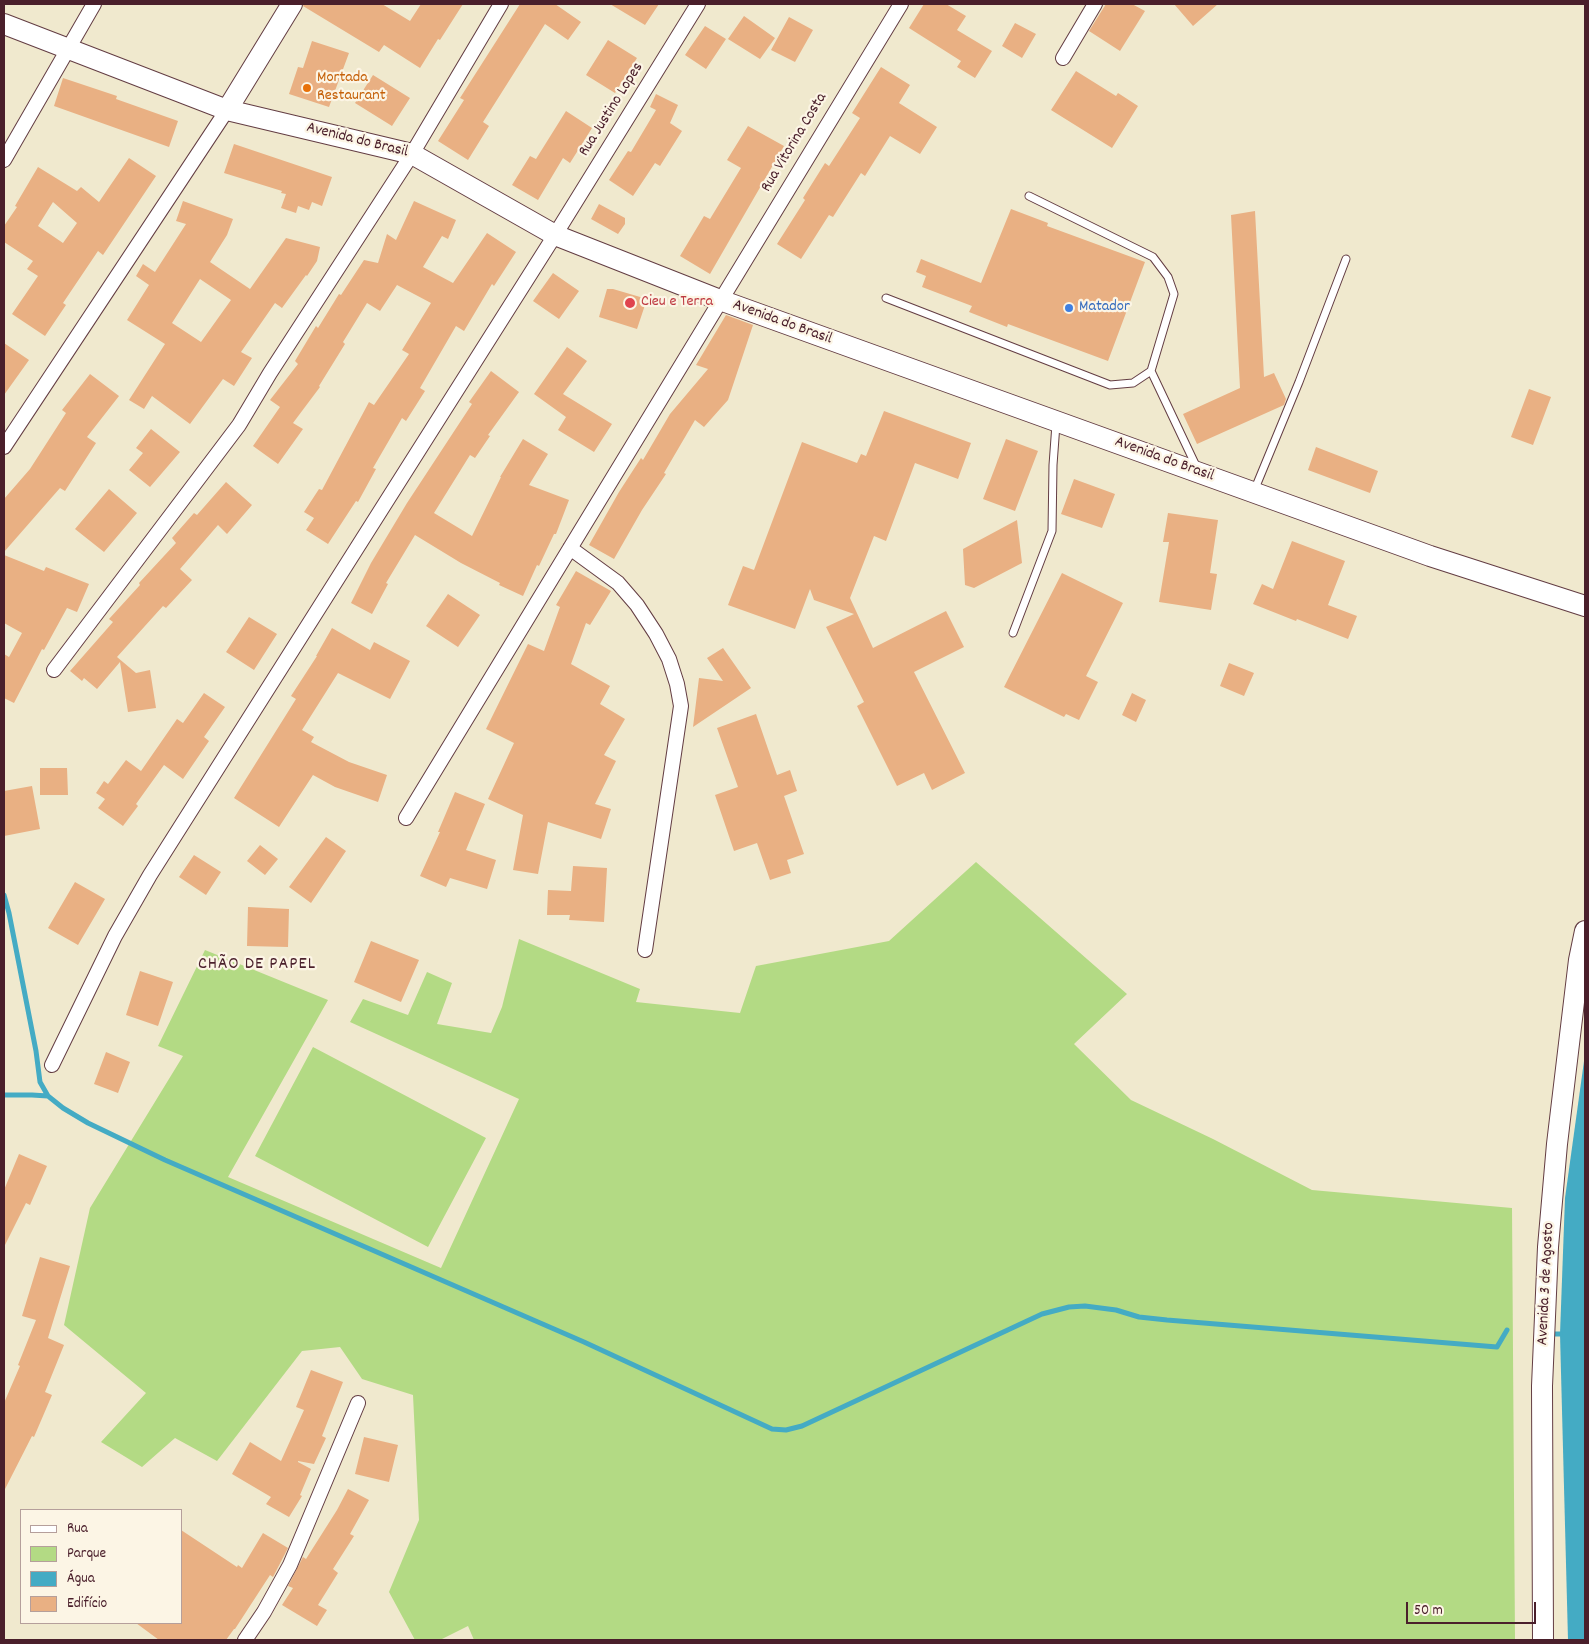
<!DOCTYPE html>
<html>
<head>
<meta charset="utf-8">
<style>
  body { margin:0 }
  #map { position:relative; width:1589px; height:1644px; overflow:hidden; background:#f0e9ce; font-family:Dekko,sans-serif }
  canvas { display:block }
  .frame { position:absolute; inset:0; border:5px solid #4a1f2b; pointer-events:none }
  .legend { position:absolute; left:20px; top:1509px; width:162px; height:115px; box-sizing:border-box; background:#fcf5e5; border:1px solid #b59f9b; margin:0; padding:6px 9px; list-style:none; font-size:15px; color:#4a1f2b }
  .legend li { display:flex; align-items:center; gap:10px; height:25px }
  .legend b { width:25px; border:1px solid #b59f9b }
  .scale { position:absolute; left:1406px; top:1602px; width:130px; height:22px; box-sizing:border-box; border:2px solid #4a1f2b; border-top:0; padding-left:6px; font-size:15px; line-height:18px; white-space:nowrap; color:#4a1f2b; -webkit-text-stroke:4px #fcf5e5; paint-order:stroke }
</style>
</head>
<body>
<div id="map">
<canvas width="1589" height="1644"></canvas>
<div class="frame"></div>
<ul class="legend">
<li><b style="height:6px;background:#fff"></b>Rua</li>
<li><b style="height:14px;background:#b3da84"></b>Parque</li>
<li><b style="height:14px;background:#44abc4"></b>Água</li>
<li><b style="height:14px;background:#e9b083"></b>Edifício</li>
</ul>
<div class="scale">50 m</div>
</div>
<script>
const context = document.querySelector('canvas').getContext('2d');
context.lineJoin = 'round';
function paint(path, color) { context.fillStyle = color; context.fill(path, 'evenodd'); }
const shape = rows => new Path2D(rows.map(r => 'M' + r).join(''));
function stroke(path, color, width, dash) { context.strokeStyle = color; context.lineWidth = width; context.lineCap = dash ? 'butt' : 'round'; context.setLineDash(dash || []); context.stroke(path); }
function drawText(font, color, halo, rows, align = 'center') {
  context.font = font + ' Dekko,sans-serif'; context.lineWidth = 4.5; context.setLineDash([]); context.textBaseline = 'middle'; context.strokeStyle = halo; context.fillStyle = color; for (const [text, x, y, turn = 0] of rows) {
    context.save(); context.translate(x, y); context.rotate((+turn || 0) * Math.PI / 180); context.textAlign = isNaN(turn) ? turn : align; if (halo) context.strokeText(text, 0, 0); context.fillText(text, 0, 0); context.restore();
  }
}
const green = shape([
  [976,862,1127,994,1074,1044,1131,1100,1213,1139,1312,1190,1512,1208,1515,1640,474,1640,468,1626,440,1640,415,1640,389,1592,419,1520,413,1395,362,1379,340,1347,302,1351,217,1461,175,1438,142,1467,101,1442,146,1393,64,1325,90,1208,183,1056,158,1046,205,950,328,1000,228,1177,441,1268,519,1099,350,1022,363,999,408,1015,427,972,452,983,437,1024,491,1033,502,1007,519,939,640,989,636,1002,740,1013,756,966,889,941],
  [313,1047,486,1138,428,1247,255,1156]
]);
const water = shape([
  [1585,1054,1585,1640,1568,1640,1560,1334,1565,1198]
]);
const stream = shape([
  [4,895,9,913,36,1051,40,1082,48,1096],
  [4,1095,32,1095,48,1096,63,1108,88,1123,165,1160,584,1342,772,1429,786,1430,802,1426,1042,1314,1069,1307,1085,1306,1116,1310,1139,1317,1167,1320,1497,1347,1507,1330],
  [1552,1334,1560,1334]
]);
const building = shape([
  [304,4,382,4,410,21,421,4,463,4,440,40,438,39,420,68,384,45,379,52,303,6],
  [520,4,555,4,581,22,568,40,545,24,483,122,489,126,468,160,438,141,464,100,460,98],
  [610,4,659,4,645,25],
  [924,4,946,4,966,16,957,30,992,51,975,78,957,67,961,61,909,28],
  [1106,4,1132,4,1145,11,1120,51,1089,31],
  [1174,4,1218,4,1193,26],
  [744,16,775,38,760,59,728,39],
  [789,17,813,30,795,62,771,50],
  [1015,23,1036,34,1022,58,1002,46],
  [705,26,726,39,706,69,685,55],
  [608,40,637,58,615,93,586,75],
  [312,41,349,53,329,107,289,94,298,67,303,68],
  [881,67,910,85,899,103,937,127,920,154,890,136,865,176,861,173,833,217,829,215,801,259,777,244,805,200,803,198,825,163,829,166,860,118,852,113],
  [1076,71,1116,96,1118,93,1138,106,1112,148,1051,110],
  [373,75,410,98,392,126,355,103],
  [63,78,117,96,116,99,178,121,169,147,54,106],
  [656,94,678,105,670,123,682,131,660,166,655,163,633,196,609,180,628,151,631,152,656,110,650,107],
  [566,111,592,128,570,163,563,158,538,200,512,185,530,156,536,159],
  [748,126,784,146,710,274,680,256,704,216,710,219,741,168,727,160],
  [234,144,332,177,322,206,312,202,309,210,298,206,296,213,281,208,286,194,281,193,282,191,224,173],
  [129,158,156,176,103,255,98,251,63,303,66,305,45,336,12,314,38,276,27,269,33,261,4,242,4,226,17,207,15,206,38,167,77,191,81,187,99,202],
  [53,202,77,223,63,243,38,226],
  [183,201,233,219,227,235,210,262,250,289,286,238,320,247,317,261,307,276,306,275,282,308,275,303,241,352,252,358,234,386,223,379,190,424,152,396,144,409,129,400,165,344,127,320,149,285,136,276,143,264,155,272,186,224,176,221],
  [200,279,231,300,201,342,172,323],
  [414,201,456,220,448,239,442,236,423,267,453,283,487,233,516,252,494,286,492,284,464,331,456,326,420,388,425,391,406,421,402,418,373,468,376,469,358,502,356,501,328,544,306,530,314,518,304,512,319,489,322,490,369,402,374,405,409,354,402,350,431,303,397,285,380,311,367,303,343,342,345,344,319,386,320,387,293,423,303,429,278,464,253,446,280,407,270,400,298,364,295,361,316,326,318,328,339,294,341,295,364,260,378,263,387,234,396,240],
  [599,204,625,218,625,224,618,234,591,219],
  [1011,209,1048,223,1047,226,1145,262,1108,361,1008,324,1007,327,969,312,972,306,922,287,926,276,916,272,921,259,981,283],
  [1255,211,1264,377,1274,373,1286,399,1284,405,1197,444,1183,414,1240,388,1231,215],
  [553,273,579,291,559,319,533,301],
  [607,289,613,289,647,299,637,329,599,317],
  [726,315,753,325,728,400,704,427,695,420,664,473,666,474,642,510,614,559,589,545,619,492,641,458,643,460,670,414,708,369,696,365],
  [4,343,29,360,4,395],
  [567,347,587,361,563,394,612,424,594,452,558,430,566,417,534,394],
  [491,371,519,392,488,435,490,436,475,458,470,455,434,513,472,536,501,477,500,477,523,439,548,454,529,485,569,500,556,534,554,534,539,566,537,565,523,596,499,585,500,583,461,563,415,535,386,583,388,584,372,614,351,603,371,563,407,503,472,404,469,402],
  [90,374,119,396,87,437,96,443,65,491,60,488,4,552,4,499,30,469,66,413,62,410],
  [1529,389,1551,397,1533,445,1511,437],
  [884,411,971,443,958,479,915,463,886,541,874,536,850,598,873,648,946,611,964,647,914,672,965,773,932,790,924,773,897,786,857,706,864,702,826,627,854,614,814,600,810,589,795,629,728,605,743,566,754,570,802,442,857,463,861,454,866,456],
  [151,429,180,452,150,487,129,470,143,453,136,448],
  [1006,439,1038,451,1015,511,983,499],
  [1316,447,1378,471,1370,493,1308,470],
  [1074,479,1115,494,1102,528,1061,514],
  [226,482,252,505,227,534,218,525,180,569,192,580,166,608,163,606,117,657,136,673,150,670,156,708,128,712,120,662,97,689,84,678,82,681,70,671,113,622,109,619,140,585,139,583,176,543,172,538,194,513,197,515],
  [109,489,137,513,104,552,75,529],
  [1168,513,1218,520,1210,573,1217,574,1211,610,1159,602,1169,542,1163,542],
  [1017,520,1022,563,974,588,965,585,963,549],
  [1292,541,1345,561,1328,605,1357,616,1348,639,1297,619,1296,621,1253,604,1262,584,1273,589],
  [4,555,44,571,46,567,89,584,77,612,67,608,44,650,42,649,14,703,4,698,4,654,9,657,22,633,4,623],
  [576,571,611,591,590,625,586,623,571,664,610,686,600,704,625,719,604,755,616,761,595,804,611,809,601,839,548,822,538,874,513,870,523,815,488,799,514,743,486,729,528,644,544,651,560,607,556,605],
  [1062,573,1123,603,1086,676,1098,682,1079,720,1066,714,1064,717,1004,687],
  [448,594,480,615,458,647,426,626],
  [249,617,277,634,254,670,226,652],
  [332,628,370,650,374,642,410,661,390,699,338,673,302,730,314,737,311,742,349,762,387,775,378,802,335,787,313,775,279,827,234,798,296,699,291,696,317,656,316,656],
  [723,648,751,688,693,727,699,678,723,681,707,658],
  [1229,663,1254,673,1244,696,1220,686],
  [204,693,225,707,204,737,209,741,183,779,164,765,136,804,138,806,123,826,98,808,105,799,96,793,104,781,108,784,126,760,141,771,177,719,183,723],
  [1132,693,1146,700,1136,722,1122,715],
  [756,714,777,775,790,770,797,791,784,796,804,854,787,860,791,873,770,880,757,843,734,851,715,795,738,787,717,728],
  [40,768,67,768,68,795,40,795],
  [32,786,40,829,4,836,4,791],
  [455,792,485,804,466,850,496,860,487,889,450,878,446,887,420,876,440,832,438,832],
  [326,837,346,851,311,903,289,887],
  [260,845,278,859,265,875,247,861],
  [194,855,221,872,206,895,179,877],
  [573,866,607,868,604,922,569,920,570,915,547,915,548,890,571,891],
  [75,882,105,899,78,945,48,928],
  [248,907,289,909,288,947,247,946],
  [371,941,419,960,401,1002,354,982],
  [140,971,173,982,158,1026,126,1015],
  [106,1052,130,1062,118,1093,94,1084],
  [19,1154,47,1166,30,1205,26,1203,4,1247,4,1190],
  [40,1257,70,1266,48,1338,64,1345,45,1392,52,1395,34,1437,32,1436,4,1491,4,1403,20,1366,18,1365,36,1320,22,1316],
  [311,1370,343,1382,322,1436,326,1438,314,1464,298,1461,298,1462,311,1469,300,1495,302,1496,289,1517,266,1504,271,1497,232,1474,250,1442,281,1461,304,1410,296,1407],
  [364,1437,398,1445,389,1482,355,1474],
  [348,1489,369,1500,350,1534,354,1536,333,1569,338,1573,318,1605,327,1610,317,1626,282,1605,293,1588,288,1586,303,1557,306,1559,337,1510],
  [181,1530,237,1567,238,1565,242,1568,263,1533,288,1548,273,1577,270,1575,235,1629,234,1629,226,1640,159,1640,136,1623,181,1623]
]);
const lane = shape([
  [886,298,1110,385,1133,383,1151,371,1174,294,1168,277,1153,257,1029,196],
  [1151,371,1197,468],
  [1254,491,1299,382,1346,259],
  [1013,633,1052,531,1053,465,1056,424]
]);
const street = shape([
  [1063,58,1095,4],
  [4,160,94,4],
  [4,447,227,110],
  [570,548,618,583,637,605,656,634,669,659,677,684,681,706,645,950],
  [54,670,239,425,270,373,412,154,501,4],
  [406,818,901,4],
  [52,1065,115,936,150,875,555,235,698,4],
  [245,1640,264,1612,290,1565,358,1403]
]);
const secondary = shape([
  [4,24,227,110,412,154,555,235,720,300,1430,556,1585,606],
  [227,110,292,4],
  [1543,1640,1542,1386,1548,1247,1557,1144,1579,960,1585,931]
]);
const markers = [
  [307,88,5,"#e8710a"],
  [630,303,6,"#e0444e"],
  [1069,308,5,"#3f7fe0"]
];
const foodNames = [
  ["Mortada",317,79],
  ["Restaurant",317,97]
];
const streetNames = [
  ["Rua Justino Lopes",612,110,-58],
  ["Avenida do Brasil",357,141,14],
  ["Rua Vitorina Costa",795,143,-59],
  ["Avenida do Brasil",782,323,20],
  ["Avenida do Brasil",1164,460,20],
  ["Avenida 3 de Agosto",1547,1284,-87]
];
const healthNames = [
  ["Cieu e Terra",641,303]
];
const shopNames = [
  ["Matador",1079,308]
];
const neighbourhoodNames = [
  ["CHÃO DE PAPEL",257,966]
];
paint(green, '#b3da84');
paint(water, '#44abc4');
stroke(stream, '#44abc4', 5);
paint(building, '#e9b083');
stroke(lane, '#633d43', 9);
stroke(street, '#633d43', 16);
stroke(secondary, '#633d43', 22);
stroke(lane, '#fff', 7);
stroke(street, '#fff', 14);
stroke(secondary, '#fff', 20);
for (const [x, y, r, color] of markers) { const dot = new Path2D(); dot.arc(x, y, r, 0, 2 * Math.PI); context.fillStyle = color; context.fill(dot); stroke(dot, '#fcf5e5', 2); }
drawText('16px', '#c56008', '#fcf5e5', foodNames, 'left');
drawText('16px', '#4a1f2b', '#fcf5e5', streetNames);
drawText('16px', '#be3a42', '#fcf5e5', healthNames, 'left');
drawText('16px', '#366cbe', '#fcf5e5', shopNames, 'left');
context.letterSpacing = '1px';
drawText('18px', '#4a1f2b', '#fcf5e5', neighbourhoodNames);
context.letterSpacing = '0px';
</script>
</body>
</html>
